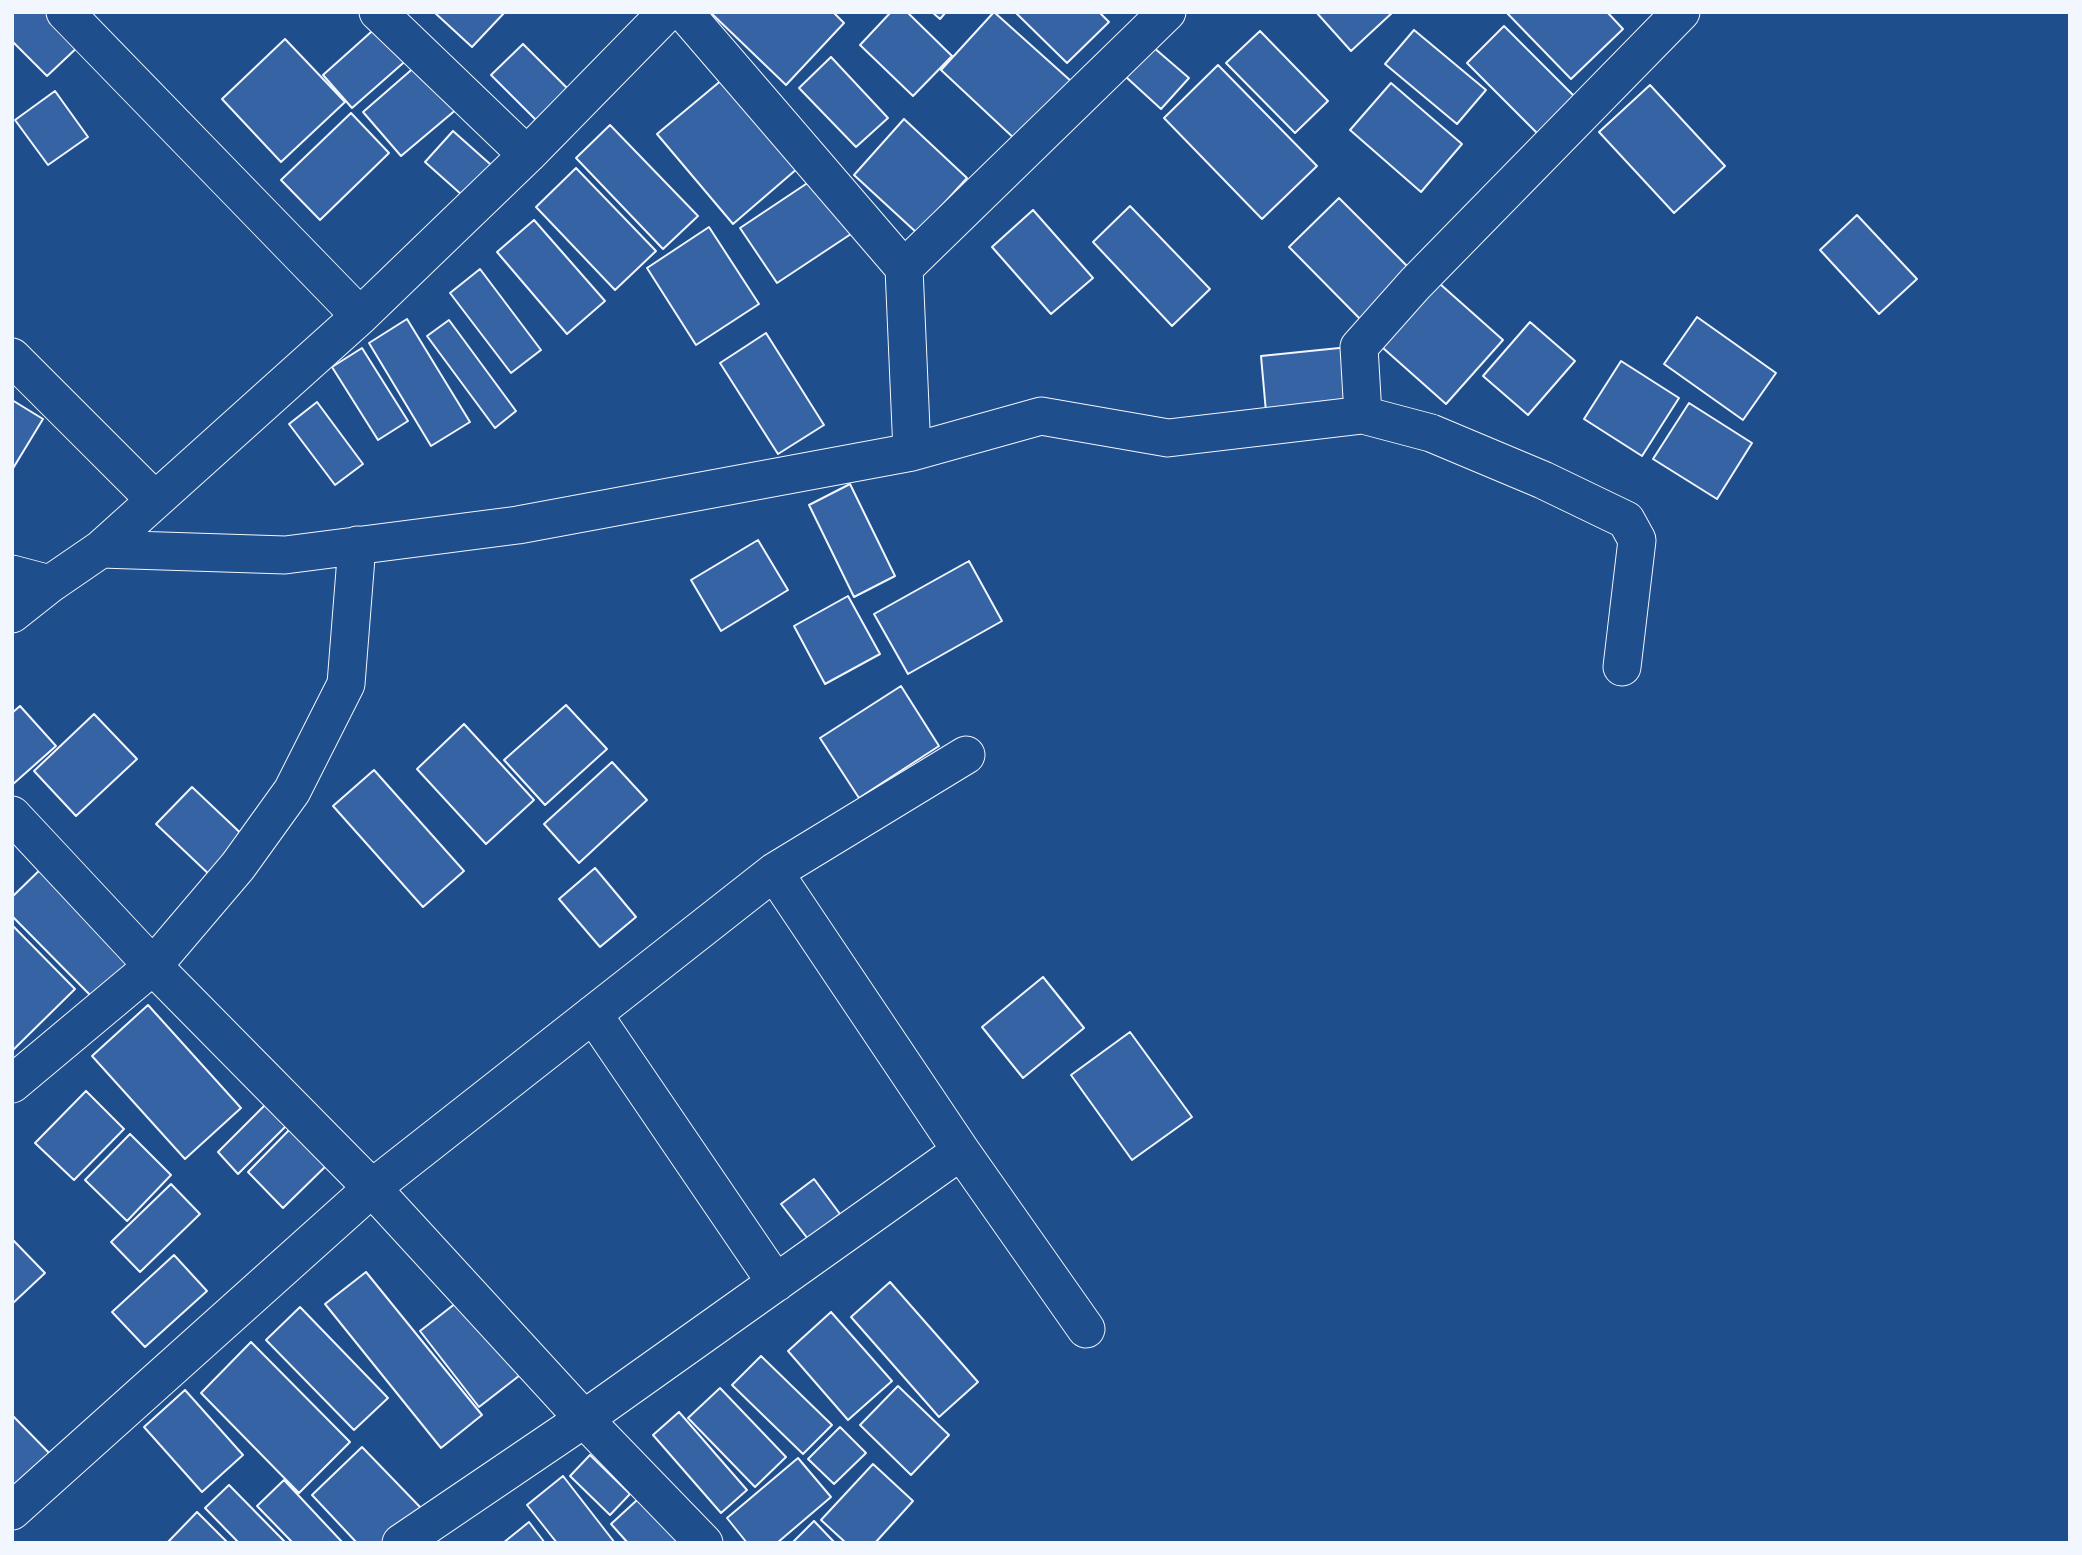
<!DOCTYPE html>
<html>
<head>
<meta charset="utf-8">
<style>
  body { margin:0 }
  #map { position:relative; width:2082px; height:1555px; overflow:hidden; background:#1f4e8c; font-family:"Crimson Pro",serif }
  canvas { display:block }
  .frame { position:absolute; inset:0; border:14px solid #f2f6ff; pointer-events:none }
</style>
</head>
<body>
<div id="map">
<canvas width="2082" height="1555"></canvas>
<div class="frame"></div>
</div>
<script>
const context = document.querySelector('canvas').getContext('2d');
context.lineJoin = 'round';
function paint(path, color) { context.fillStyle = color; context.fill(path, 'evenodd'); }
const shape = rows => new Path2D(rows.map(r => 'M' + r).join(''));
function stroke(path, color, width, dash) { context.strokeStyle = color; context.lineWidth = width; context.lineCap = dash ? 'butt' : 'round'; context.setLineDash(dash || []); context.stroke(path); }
const building = shape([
  [12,12,53,12,82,43,47,76,12,41,12,12],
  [434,12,505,12,472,47,434,12],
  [710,12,833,12,844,23,786,85,710,12],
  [891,12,907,12,952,56,913,96,860,45,891,12],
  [932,12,946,12,940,19,932,12],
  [994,12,1072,82,1017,141,941,70,994,12],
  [1015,12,1099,12,1109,22,1067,63,1015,12],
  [1316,12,1393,12,1351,51,1316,12],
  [1506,12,1607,12,1623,29,1571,79,1506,12],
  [380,24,410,57,352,108,323,75,380,24],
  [1504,26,1577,99,1540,136,1467,63,1504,26],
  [1414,30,1486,90,1457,124,1385,64,1414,30],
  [1260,31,1328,101,1295,133,1226,63,1260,31],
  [285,39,345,102,281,162,222,99,285,39],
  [523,44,570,91,539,123,491,75,523,44],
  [1153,47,1189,78,1161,109,1126,77,1153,47],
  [831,57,888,118,856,147,799,88,831,57],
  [425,58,464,103,401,156,363,112,425,58],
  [1218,65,1317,166,1262,219,1164,118,1218,65],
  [723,79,798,168,733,224,657,134,723,79],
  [1391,83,1462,144,1421,192,1350,130,1391,83],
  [1650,85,1725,166,1674,213,1599,132,1650,85],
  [55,91,88,137,48,165,15,120,55,91],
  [351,113,389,153,320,220,281,180,351,113],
  [904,119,967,178,917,233,854,175,904,119],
  [610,125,698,216,663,249,576,158,610,125],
  [453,131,499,172,471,203,425,162,453,131],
  [576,168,656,251,615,290,536,207,576,168],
  [821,174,857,230,777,283,740,228,821,174],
  [1339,198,1416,275,1366,325,1289,247,1339,198],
  [1130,206,1210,289,1172,326,1093,242,1130,206],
  [1033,210,1093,278,1051,314,992,247,1033,210],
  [1857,215,1917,279,1879,314,1820,250,1857,215],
  [534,220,605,301,567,334,497,252,534,220],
  [709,227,759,304,696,345,647,268,709,227],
  [480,269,541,350,511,373,450,293,480,269],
  [1431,276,1503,340,1446,404,1374,340,1431,276],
  [1697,317,1776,373,1743,420,1664,364,1697,317],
  [407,319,470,422,431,446,369,343,407,319],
  [449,320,516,411,495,428,427,336,449,320],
  [1530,322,1575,361,1528,415,1483,376,1530,322],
  [766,333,824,425,778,454,720,363,766,333],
  [1349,347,1355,403,1266,412,1261,356,1349,347],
  [362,348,408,421,378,440,332,367,362,348],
  [1621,361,1679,398,1642,456,1584,419,1621,361],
  [12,400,43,419,12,470,12,400],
  [317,402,363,464,335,485,289,424,317,402],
  [1689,403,1752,443,1717,499,1653,459,1689,403],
  [850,484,895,576,854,597,809,505,850,484],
  [758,540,788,590,721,631,691,580,758,540],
  [969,561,1002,621,908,674,874,614,969,561],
  [848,596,880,654,825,684,794,626,848,596],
  [901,686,939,746,859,798,820,738,901,686],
  [566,705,607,749,545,805,504,760,566,705],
  [20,706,56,746,12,785,12,713,20,706],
  [94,714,137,759,76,816,34,771,94,714],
  [464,724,534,800,486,844,417,769,464,724],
  [612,762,647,800,579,863,544,824,612,762],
  [374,770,464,871,423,907,333,806,374,770],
  [192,787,249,841,213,878,156,824,192,787],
  [47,863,139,957,95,1000,12,916,12,897,47,863],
  [595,868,636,917,600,947,559,899,595,868],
  [12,925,75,989,12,1051,12,925],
  [1043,977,1084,1028,1023,1078,982,1027,1043,977],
  [148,1005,241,1108,185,1159,92,1056,148,1005],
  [1130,1032,1192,1117,1132,1160,1071,1075,1130,1032],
  [86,1091,124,1129,74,1180,35,1143,86,1091],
  [267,1103,288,1124,238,1174,218,1152,267,1103],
  [292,1127,329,1163,283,1208,248,1172,292,1127],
  [130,1134,171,1175,127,1221,85,1180,130,1134],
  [814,1179,840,1214,808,1239,781,1204,814,1179],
  [171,1184,200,1214,140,1272,111,1242,171,1184],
  [12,1239,45,1273,12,1304,12,1239],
  [174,1255,207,1291,145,1347,112,1312,174,1255],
  [366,1272,482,1415,441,1448,325,1304,366,1272],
  [890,1282,978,1382,939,1417,851,1317,890,1282],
  [465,1296,524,1372,479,1407,420,1331,465,1296],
  [300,1307,388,1398,354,1430,266,1340,300,1307],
  [831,1312,892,1381,848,1420,788,1351,831,1312],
  [251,1342,350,1442,299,1493,201,1393,251,1342],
  [761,1356,832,1425,803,1454,732,1385,761,1356],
  [898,1386,949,1435,911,1475,860,1425,898,1386],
  [720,1388,786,1457,755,1487,688,1418,720,1388],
  [185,1390,243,1455,202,1492,144,1427,185,1390],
  [679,1412,747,1490,721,1513,653,1435,679,1412],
  [12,1415,55,1459,12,1499,12,1415],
  [840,1427,866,1453,834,1484,808,1459,840,1427],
  [362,1447,421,1508,384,1543,357,1543,312,1495,362,1447],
  [590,1455,630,1494,610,1515,570,1476,590,1455],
  [798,1458,831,1497,777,1543,747,1543,727,1518,798,1458],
  [873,1464,913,1501,875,1543,846,1543,821,1520,873,1464],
  [563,1476,615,1543,557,1543,527,1505,563,1476],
  [284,1480,343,1543,293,1543,257,1506,284,1480],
  [229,1485,286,1543,239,1543,205,1508,229,1485],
  [649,1489,684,1543,628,1543,611,1524,649,1489],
  [197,1512,228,1543,167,1543,197,1512],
  [814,1521,835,1543,792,1543,814,1521],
  [529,1522,545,1543,503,1543,529,1522]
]);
const street = shape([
  [65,12,360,316],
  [378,12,527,155],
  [904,268,1167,12],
  [12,357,155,500],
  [1363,415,1359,347,1415,284,1681,12],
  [912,452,1041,416,1168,438,1363,415,1431,433,1543,480,1626,520,1637,540,1622,667],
  [101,549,285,555,518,525,912,452,904,268,684,12],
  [12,574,50,584],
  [12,614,50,584,101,549,360,316,527,155,667,12],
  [12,815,153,966,372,1188,584,1419,704,1543],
  [774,872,961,1151,1086,1329],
  [593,1014,776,1283],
  [12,1084,153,966,238,866,292,791,346,684,357,545],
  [12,1511,372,1188,774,872,966,755],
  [401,1543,584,1419,961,1151]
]);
paint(building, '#3563a3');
stroke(building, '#f2f6ff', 2);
stroke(street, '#f2f6ff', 39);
stroke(street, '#1f4e8c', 37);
</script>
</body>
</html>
